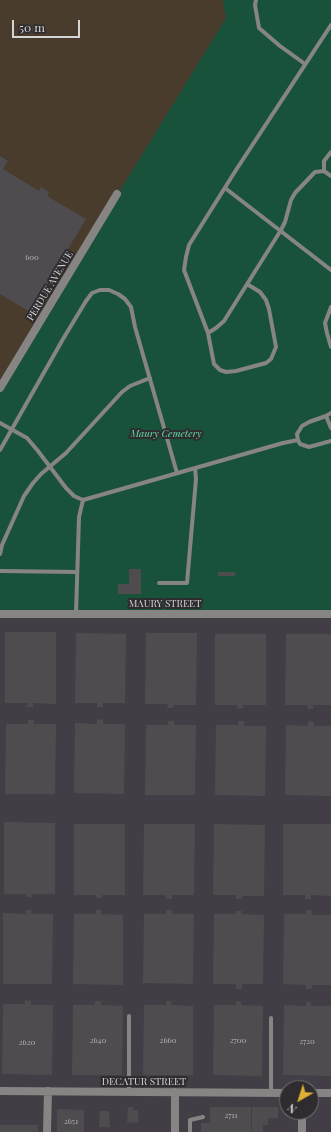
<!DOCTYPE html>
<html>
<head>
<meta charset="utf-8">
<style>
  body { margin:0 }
  #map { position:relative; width:331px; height:1132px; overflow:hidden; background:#383639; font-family:"Playfair Display",serif }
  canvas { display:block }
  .north { position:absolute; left:279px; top:1080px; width:40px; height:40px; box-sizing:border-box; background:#2e2c2f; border:1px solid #717072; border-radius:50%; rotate:219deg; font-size:11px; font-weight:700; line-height:16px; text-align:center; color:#d6d5d6 }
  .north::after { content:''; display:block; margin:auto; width:14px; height:18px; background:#deb133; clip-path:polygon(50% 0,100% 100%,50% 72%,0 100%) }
  .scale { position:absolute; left:12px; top:20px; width:68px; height:18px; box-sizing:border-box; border:2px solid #d6d5d6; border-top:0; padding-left:5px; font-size:12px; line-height:14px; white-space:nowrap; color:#d6d5d6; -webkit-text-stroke:3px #2e2c2f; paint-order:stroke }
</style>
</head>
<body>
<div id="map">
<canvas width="331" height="1132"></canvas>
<div class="north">N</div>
<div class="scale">50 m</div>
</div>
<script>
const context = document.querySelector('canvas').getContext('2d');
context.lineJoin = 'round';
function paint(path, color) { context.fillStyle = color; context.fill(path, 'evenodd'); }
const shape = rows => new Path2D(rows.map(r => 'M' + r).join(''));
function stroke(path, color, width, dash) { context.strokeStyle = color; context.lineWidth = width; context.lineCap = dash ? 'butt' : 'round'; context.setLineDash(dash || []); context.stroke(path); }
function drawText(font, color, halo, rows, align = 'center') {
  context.font = font + ' "Playfair Display",serif'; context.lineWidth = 4; context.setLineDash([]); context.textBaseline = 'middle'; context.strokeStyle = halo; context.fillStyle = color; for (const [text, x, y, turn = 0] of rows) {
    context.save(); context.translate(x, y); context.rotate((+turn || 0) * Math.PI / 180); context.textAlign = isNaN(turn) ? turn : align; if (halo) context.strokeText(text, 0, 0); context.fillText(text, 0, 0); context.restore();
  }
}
const built = shape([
  [0,612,331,613,331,1132,0,1132],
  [287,1088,311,1088,311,1112,287,1112]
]);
const industrial = shape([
  [0,0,223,0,226,18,0,386]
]);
const green = shape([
  [223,0,331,0,331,613,0,612,0,386,226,18]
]);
const building = shape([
  [0,156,8,161,3,169,39,191,41,187,49,192,47,196,86,219,30,312,0,294],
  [129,569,141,569,141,594,118,594,118,584,129,584],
  [218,572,235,572,235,576,218,576],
  [5,632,56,632,56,704,33,703,33,707,27,707,28,703,5,703],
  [76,633,126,634,125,703,103,703,103,707,97,707,97,703,75,703],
  [146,633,197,633,196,705,173,705,173,708,167,708,168,704,145,704],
  [215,634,266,634,266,705,243,705,243,708,237,709,237,705,215,705],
  [286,634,331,634,331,705,313,705,313,709,308,709,307,705,285,705],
  [97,719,103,720,103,724,125,724,124,794,74,793,75,723,97,724],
  [28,720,34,720,34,724,56,724,55,794,5,794,6,724,28,724],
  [168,721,174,721,174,725,196,725,195,795,145,795,146,725,168,725],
  [238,721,244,721,244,726,266,726,265,796,215,795,216,725,238,725],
  [308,721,314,722,314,726,331,726,331,796,285,795,286,725,308,726],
  [4,822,55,823,55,894,32,894,32,897,26,897,26,894,4,894],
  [74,824,125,824,125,895,102,895,102,898,96,898,96,895,74,895],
  [144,824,195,824,194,895,172,895,172,899,166,899,166,895,143,895],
  [214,824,265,825,264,896,242,896,242,899,236,899,236,895,213,895],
  [283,824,331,824,331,896,311,895,311,899,305,899,305,895,283,895],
  [26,910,31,910,31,914,53,914,52,984,3,984,3,913,26,914],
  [96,910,101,910,101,914,123,915,123,985,73,984,74,914,96,914],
  [166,910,172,910,172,914,194,914,193,984,142,983,143,980,144,914,166,914],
  [306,910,312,910,312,915,331,915,331,985,312,985,312,989,306,989,306,985,283,984,284,914,306,914],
  [236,911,242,911,241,914,264,915,263,984,242,984,242,989,236,989,236,984,213,984,214,914,236,914],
  [25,1000,31,1001,31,1005,53,1005,52,1075,2,1074,3,1004,25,1004],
  [95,1001,101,1001,101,1005,123,1006,122,1075,72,1075,73,1005,95,1005],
  [166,1001,171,1001,171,1005,193,1006,193,1075,143,1075,144,1005,166,1005],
  [236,1001,241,1001,241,1005,263,1006,262,1076,213,1075,214,1005,236,1005],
  [311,1001,311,1006,331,1006,331,1076,283,1075,284,1005,306,1006,306,1002],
  [128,1107,133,1107,133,1110,138,1110,138,1123,127,1122],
  [210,1107,251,1107,251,1132,201,1132,201,1123,210,1123],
  [252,1107,278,1107,278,1118,268,1118,268,1125,263,1125,263,1132,252,1132],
  [57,1109,84,1110,84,1132,57,1132],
  [100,1111,109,1111,110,1127,99,1127],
  [0,1125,38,1125,38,1132,0,1132]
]);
const service = shape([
  [256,0,255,5,259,28,280,46,305,64],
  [324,171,331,176],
  [225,188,331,270],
  [247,284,260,292,266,300,269,309,276,347,271,359,266,363,236,371,226,372,220,370,214,364,208,333,184,270,186,257,189,245,236,170,331,25],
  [331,307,325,323,327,333,331,347],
  [208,333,216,328,224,321,239,297,281,230,285,222,291,200,295,193,315,172,324,171,324,161,331,152],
  [331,413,326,416,309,422,302,426,297,434,298,440,300,444,309,447,331,441],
  [326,416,331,428],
  [0,423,27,438,38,451,66,488,74,496,83,500,283,443,298,440],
  [0,450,63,339,86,301,92,293,100,290,109,290,118,294,125,299,131,307,135,327,177,473],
  [0,554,2,545,24,496,33,483,41,474,66,453,122,392,130,386,150,378],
  [0,571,77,572],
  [159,583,187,583,196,479,195,468],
  [76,614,79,517,83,500],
  [129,1016,129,1092],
  [271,1018,271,1092],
  [190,1132,190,1120,203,1117]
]);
const minor = shape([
  [0,388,117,194],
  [0,1091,287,1093],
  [175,1092,175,1132],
  [311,1093,331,1093],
  [47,1132,48,1091],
  [302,1132,302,1112]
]);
const tertiary = shape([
  [0,614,331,614]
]);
const numberNames = [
  ["600",32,257],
  ["2640",98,1040],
  ["2660",168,1040],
  ["2700",238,1040],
  ["2720",307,1041],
  ["2620",27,1042],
  ["2711",231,1115],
  ["2651",71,1121]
];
const streetNames = [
  ["PERDUE AVENUE",50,286,-59],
  ["MAURY STREET",165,604],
  ["DECATUR STREET",144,1082]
];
const parkNames = [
  ["Maury Cemetery",166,434]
];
paint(built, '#433d45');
paint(industrial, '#493c2d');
paint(green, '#19523a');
paint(building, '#4f4c4f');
stroke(service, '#868583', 4);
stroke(minor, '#868583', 8);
stroke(tertiary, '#868583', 8);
drawText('8px', '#b4b3b4', null, numberNames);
drawText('10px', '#d6d5d6', '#2e2c2f', streetNames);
drawText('italic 10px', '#62dfa9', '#2e2c2f', parkNames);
</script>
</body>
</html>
